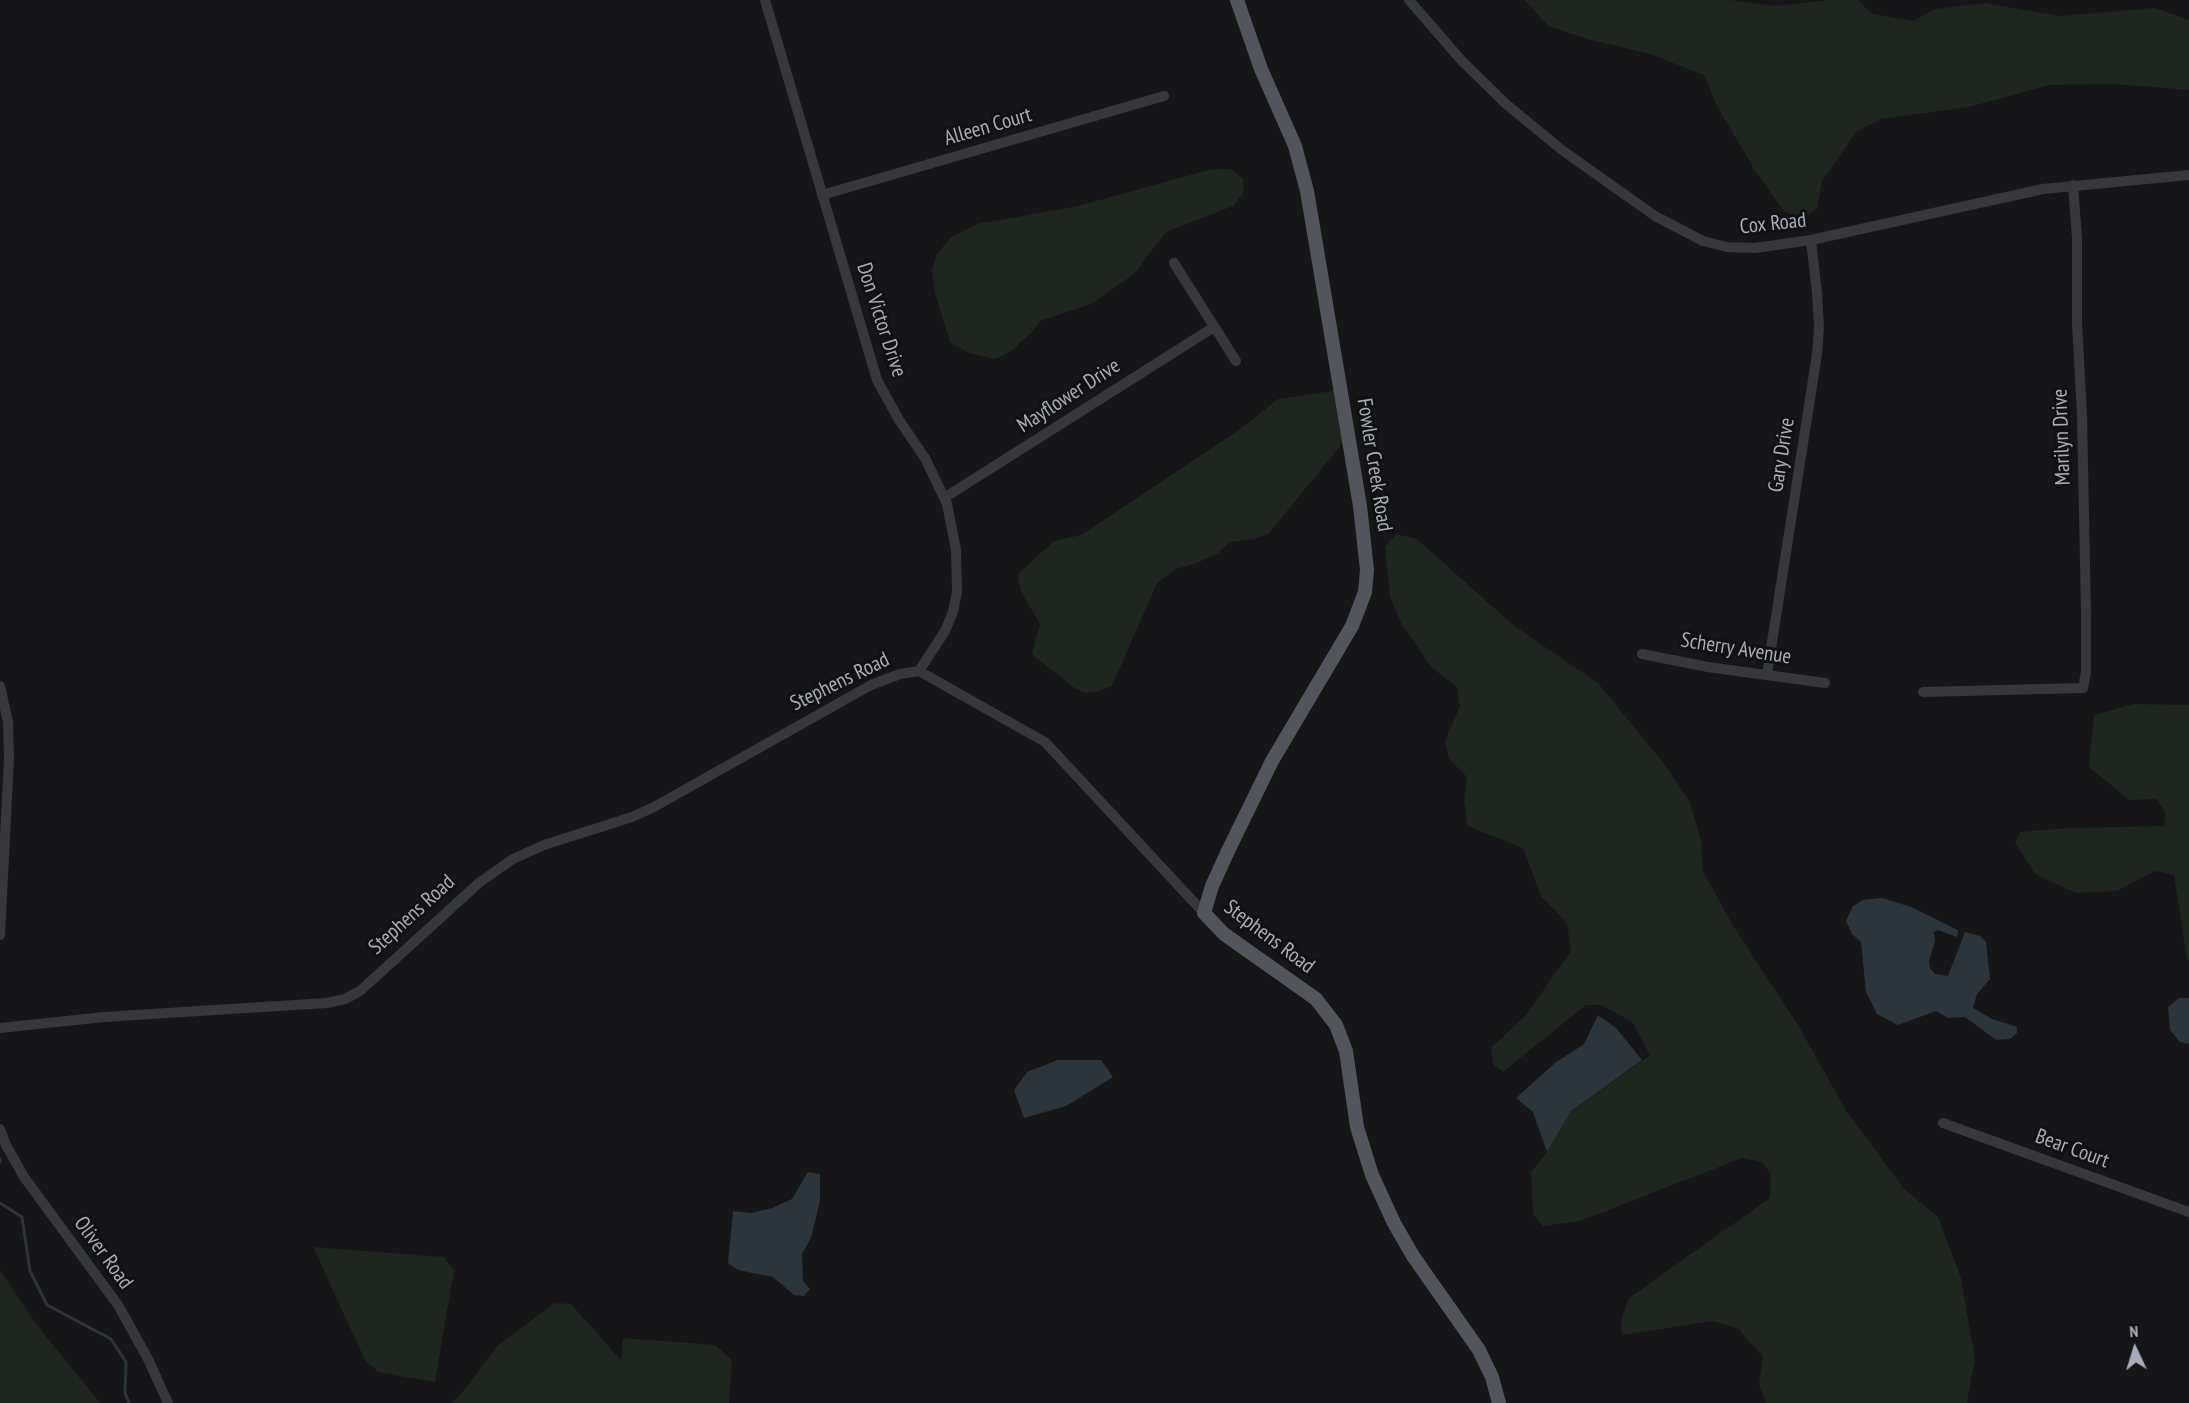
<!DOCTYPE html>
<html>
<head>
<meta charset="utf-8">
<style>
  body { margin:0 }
  #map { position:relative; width:2189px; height:1403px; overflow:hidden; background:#161618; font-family:"PT Sans Narrow",sans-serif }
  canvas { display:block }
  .north { position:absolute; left:2105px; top:1319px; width:60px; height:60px; -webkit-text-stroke:4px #111113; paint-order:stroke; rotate:356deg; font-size:16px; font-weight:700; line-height:24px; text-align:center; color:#a8adb8 }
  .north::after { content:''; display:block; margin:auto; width:21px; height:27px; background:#a8adb8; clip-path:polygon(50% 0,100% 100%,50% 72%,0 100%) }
</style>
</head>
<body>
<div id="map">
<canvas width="2189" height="1403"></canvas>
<div class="north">N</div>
</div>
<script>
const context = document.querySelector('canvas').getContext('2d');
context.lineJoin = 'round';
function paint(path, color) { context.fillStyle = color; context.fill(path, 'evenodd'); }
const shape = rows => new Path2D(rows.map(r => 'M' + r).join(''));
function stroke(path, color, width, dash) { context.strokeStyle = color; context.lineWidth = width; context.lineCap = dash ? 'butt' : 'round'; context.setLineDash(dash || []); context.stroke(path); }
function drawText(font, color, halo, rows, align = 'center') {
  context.font = font + ' "PT Sans Narrow",sans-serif'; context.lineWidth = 6; context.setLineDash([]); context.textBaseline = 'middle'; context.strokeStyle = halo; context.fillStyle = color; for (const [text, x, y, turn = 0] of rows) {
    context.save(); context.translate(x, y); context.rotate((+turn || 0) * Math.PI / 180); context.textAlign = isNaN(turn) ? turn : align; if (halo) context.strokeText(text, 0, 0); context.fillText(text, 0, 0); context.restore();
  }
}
const green = shape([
  [1525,0,1730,0,1775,6,1829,0,1858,0,1872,14,1913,21,1935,9,1985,3,2059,16,2155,8,2189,20,2189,90,2114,84,2049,85,1969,107,1881,119,1856,132,1822,181,1817,209,1802,220,1784,211,1754,169,1716,104,1704,75,1650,54,1587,39,1548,26],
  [1212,169,1231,169,1243,179,1244,192,1233,206,1166,232,1134,274,1091,304,1040,321,1032,332,1011,351,995,359,969,353,950,342,935,293,932,272,936,255,951,237,977,224,1078,206],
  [1340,390,1347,431,1338,449,1268,534,1255,539,1230,542,1218,553,1197,563,1176,569,1157,583,1112,686,1096,692,1085,693,1073,687,1032,654,1040,624,1021,592,1018,574,1054,541,1081,535,1243,427,1278,399],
  [1396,534,1417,539,1513,625,1598,683,1665,765,1690,802,1701,841,1703,871,1732,924,1798,1025,1847,1112,1904,1189,1938,1217,1961,1278,1975,1360,1967,1402,1969,1403,1766,1403,1759,1384,1763,1357,1739,1329,1713,1321,1622,1335,1621,1320,1629,1298,1770,1198,1771,1174,1762,1162,1742,1158,1580,1221,1543,1226,1533,1214,1531,1172,1547,1152,1571,1111,1650,1055,1632,1022,1601,1005,1586,1005,1503,1072,1493,1064,1491,1048,1526,1015,1571,951,1567,923,1541,896,1523,848,1468,826,1464,801,1467,777,1449,759,1445,741,1460,706,1457,687,1431,667,1401,623,1390,596,1385,547],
  [2133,704,2189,705,2189,960,2187,959,2174,875,2155,871,2117,891,2076,893,2035,874,2015,843,2020,832,2071,828,2164,826,2166,813,2156,799,2129,800,2089,767,2094,715],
  [313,1247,443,1257,454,1270,435,1382,379,1372,365,1360],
  [0,1270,36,1324,100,1403,0,1403],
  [555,1303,571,1304,621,1360,623,1338,715,1345,732,1360,729,1403,452,1403,465,1389,498,1345]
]);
const water = shape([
  [1882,898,1911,907,1958,930,1957,937,1938,930,1934,932,1935,941,1929,961,1930,968,1935,974,1948,976,1965,932,1980,936,1986,942,1990,979,1977,994,1973,1008,1992,1019,2017,1027,2017,1033,2010,1039,1996,1040,1965,1017,1948,1018,1936,1011,1898,1025,1877,1014,1866,992,1861,942,1852,934,1846,921,1853,906,1863,900],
  [2179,998,2189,998,2189,1044,2180,1042,2170,1030,2168,1007],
  [1598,1015,1616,1028,1642,1060,1571,1111,1547,1152,1533,1112,1516,1098,1555,1063,1584,1044],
  [1058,1060,1101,1060,1113,1077,1066,1106,1024,1118,1014,1090,1027,1072],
  [808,1172,820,1174,820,1201,811,1238,802,1254,803,1281,810,1289,804,1296,794,1295,773,1277,738,1270,728,1263,733,1211,751,1213,772,1208,792,1199]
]);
const stream = shape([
  [0,1159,0,1162],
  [0,1203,22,1217,30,1271,47,1305,111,1339,126,1362,125,1393,129,1403]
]);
const minor = shape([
  [765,0,877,380,899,420,925,458,947,504,956,550,957,592,953,612,945,631,919,671],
  [1409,0,1462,61,1506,104,1562,150,1655,216,1703,241,1727,247,1755,248,1811,240,2043,189,2189,175],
  [822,195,1164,96],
  [1174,263,1236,361],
  [944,498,1214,327],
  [1642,654,1708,667,1825,683],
  [1767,674,1817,354,1819,327,1817,293,1811,240],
  [0,686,8,722,9,758,0,935],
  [1923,692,2083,688,2086,672,2086,613,2082,415,2077,323,2077,238,2073,185],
  [0,1028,104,1017,327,1003,345,999,360,991,480,882,513,859,544,845,632,817,654,807,871,685,900,674,919,671,1045,742,1204,913],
  [1943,1123,2189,1212],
  [0,1129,6,1145,24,1177,118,1305,148,1359,168,1403]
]);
const major = shape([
  [1237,0,1261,69,1295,146,1307,191,1360,506,1367,570,1365,592,1352,626,1272,761,1228,851,1212,886,1204,913,1224,934,1316,999,1336,1025,1346,1051,1357,1127,1372,1175,1394,1223,1413,1256,1479,1350,1492,1377,1499,1403]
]);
const streetNames = [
  ["Alleen Court",988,127,-16],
  ["Cox Road",1773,224,-6],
  ["Don Victor Drive",881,320,72],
  ["Mayflower Drive",1069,396,-33],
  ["Marilyn Drive",2062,437,-92],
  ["Gary Drive",1782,455,-81],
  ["Fowler Creek Road",1374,465,81],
  ["Scherry Avenue",1736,649,9],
  ["Stephens Road",840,682,-26],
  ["Stephens Road",412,915,-42],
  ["Stephens Road",1269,937,37],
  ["Bear Court",2072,1149,20],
  ["Oliver Road",103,1253,54]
];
paint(green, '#1e261f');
paint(water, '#2c353c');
stroke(stream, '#2c353c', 3);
stroke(minor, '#37383d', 10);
stroke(major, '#53555c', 14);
drawText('21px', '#a8adb8', '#111113', streetNames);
</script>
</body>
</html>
